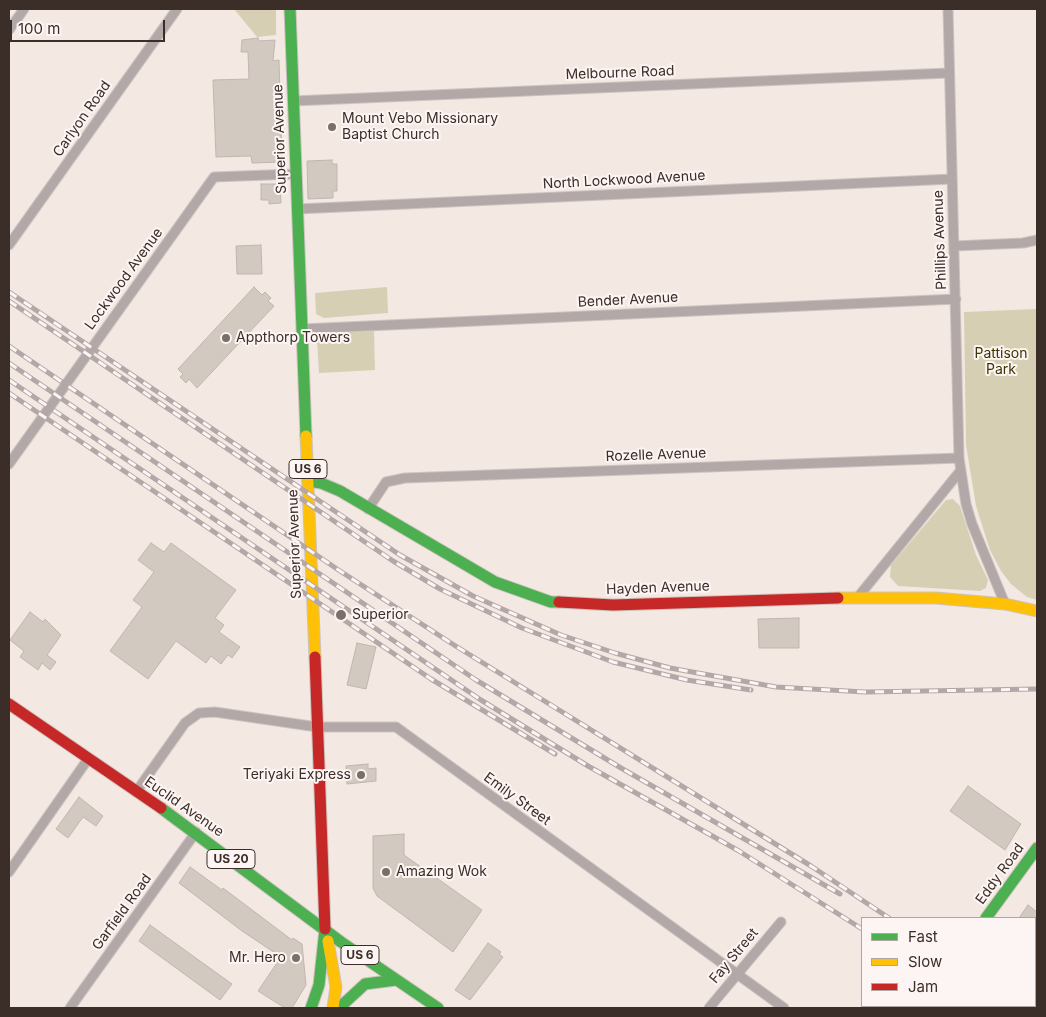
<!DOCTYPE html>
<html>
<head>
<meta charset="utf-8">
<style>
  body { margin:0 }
  #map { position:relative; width:1046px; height:1017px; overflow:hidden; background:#f4e8e3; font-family:Inter,sans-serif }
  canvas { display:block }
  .frame { position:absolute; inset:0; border:10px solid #3b2d28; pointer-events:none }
  .legend { position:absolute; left:861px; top:917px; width:175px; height:90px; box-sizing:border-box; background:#fdf5f3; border:1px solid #afa5a2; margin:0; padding:6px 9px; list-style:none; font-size:15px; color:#3b2d28 }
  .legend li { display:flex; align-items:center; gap:10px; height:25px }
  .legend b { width:25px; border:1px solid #afa5a2 }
  .scale { position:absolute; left:10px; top:20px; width:155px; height:22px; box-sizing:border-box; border:2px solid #3b2d28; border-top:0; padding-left:6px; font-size:15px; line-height:18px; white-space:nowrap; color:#3b2d28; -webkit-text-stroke:4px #fdf5f3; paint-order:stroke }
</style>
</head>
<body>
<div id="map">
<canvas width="1046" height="1017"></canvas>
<div class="frame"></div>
<ul class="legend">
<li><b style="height:6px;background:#4caf50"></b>Fast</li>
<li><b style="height:6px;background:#ffc107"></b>Slow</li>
<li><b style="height:6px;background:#c62828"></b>Jam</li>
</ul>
<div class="scale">100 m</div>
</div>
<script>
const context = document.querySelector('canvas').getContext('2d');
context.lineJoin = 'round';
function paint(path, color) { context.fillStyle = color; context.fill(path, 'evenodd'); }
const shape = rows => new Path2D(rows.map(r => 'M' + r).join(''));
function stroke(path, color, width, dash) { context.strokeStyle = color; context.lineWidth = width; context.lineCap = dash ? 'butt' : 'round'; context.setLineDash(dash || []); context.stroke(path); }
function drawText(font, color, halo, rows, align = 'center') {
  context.font = font + ' Inter,sans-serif'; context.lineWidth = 4; context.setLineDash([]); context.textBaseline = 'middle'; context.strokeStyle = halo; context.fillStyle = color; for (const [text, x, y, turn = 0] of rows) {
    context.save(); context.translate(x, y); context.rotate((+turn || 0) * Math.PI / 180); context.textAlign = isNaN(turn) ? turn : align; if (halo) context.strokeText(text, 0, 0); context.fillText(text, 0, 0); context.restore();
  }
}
const green = shape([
  [234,9,276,9,276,35,257,37],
  [387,287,388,313,324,318,316,314,315,293],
  [1037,309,1037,600,1027,597,1011,584,1001,571,990,550,976,506,966,445,964,312],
  [374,331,375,370,319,373,317,339,322,333],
  [953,499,960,506,976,555,988,580,986,588,980,591,898,586,890,577,891,565,946,500]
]);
const building = shape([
  [258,38,259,41,275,40,273,61,279,60,282,162,252,163,251,156,216,157,213,80,249,79,248,52,241,52,242,40,258,38],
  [332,160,332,164,337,164,337,191,333,191,333,198,308,199,307,161,332,160],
  [261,184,280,184,281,203,269,204,269,200,261,200,261,184],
  [261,245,262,274,237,274,236,246,261,245],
  [254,287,262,295,265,292,271,298,268,301,274,306,197,388,189,379,186,383,180,377,183,374,178,369,254,287],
  [151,543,164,552,171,543,236,590,215,618,224,625,219,632,240,647,232,658,228,655,221,664,211,656,206,663,176,641,148,679,110,651,142,607,133,600,154,572,138,560,151,543],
  [30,612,43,622,45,619,61,635,47,655,56,662,50,670,42,663,38,670,20,657,24,651,10,640,30,612],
  [799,618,799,648,759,648,758,619,799,618],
  [357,643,376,647,366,689,347,685,357,643],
  [368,764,368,769,376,768,376,781,347,784,346,766,368,764],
  [968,786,1021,824,1005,850,950,811,968,786],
  [79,797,103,816,96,826,83,817,68,838,56,829,79,797],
  [404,834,404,855,482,910,453,952,377,896,373,888,373,836,404,834],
  [190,867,222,890,223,888,292,940,293,938,302,944,306,985,292,1008,285,1008,258,991,281,957,242,931,179,883,190,867],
  [1028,905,1037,912,1037,918,1019,918,1028,905],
  [150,925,232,984,220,1000,139,941,150,925],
  [488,943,501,952,499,954,503,957,470,1000,455,990,488,943]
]);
const street = shape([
  [948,9,959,458,966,504,972,524,1005,604],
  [9,30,24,9],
  [293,101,948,73],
  [297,209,952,179],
  [9,245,177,9],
  [954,246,1023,243,1037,240],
  [302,329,956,299],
  [9,464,214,177,295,174],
  [368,509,386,482,405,478,959,458],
  [858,597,961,470],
  [136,792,185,723,199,713,215,712,317,727,396,727,784,1008],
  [9,872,88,759],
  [70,1008,196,832],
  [709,1008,781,922]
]);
const fast = shape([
  [290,9,306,436],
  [308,481,321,483,340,491,495,582,551,602,559,602],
  [161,808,341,942,438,1008],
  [986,918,1037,848],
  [311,1008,319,985,325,929],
  [339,1008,365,984,396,980]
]);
const slow = shape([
  [306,436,315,657],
  [838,598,936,598,1005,604,1037,611],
  [328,941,336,987,333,1008],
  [921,1008,923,1006]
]);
const jam = shape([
  [559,602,613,605,838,598],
  [315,657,325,929],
  [9,704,161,808]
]);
const rail = shape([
  [9,292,400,555,473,596,561,635,615,653,670,668,776,687,865,692,1037,689],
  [9,301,393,561,440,589,522,628,613,662,687,680,751,690],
  [9,346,340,571,454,645,811,866,889,918],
  [9,363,476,680,621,768,840,894],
  [9,380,481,700,588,766,739,851,862,929],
  [9,393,431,679,555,754],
  [975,1006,979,1008],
  [1005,1006,1009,1008],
  [1018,1006,1021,1008]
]);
const markers = [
  [332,127,5,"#7c6e69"],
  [226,338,5,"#7c6e69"],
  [341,615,6,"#7c6e69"],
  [361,775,5,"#7c6e69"],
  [386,872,5,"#7c6e69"],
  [296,958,5,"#7c6e69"]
];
const shields = [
  [308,469,38],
  [231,859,48],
  [360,955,38]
];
const shieldNames = [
  ["US 6",308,469],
  ["US 20",231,859],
  ["US 6",360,955]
];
const streetNames = [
  ["Melbourne Road",620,73,-2],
  ["Carlyon Road",82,119,-55],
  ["Superior Avenue",280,139,-92],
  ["North Lockwood Avenue",624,180,-3],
  ["Phillips Avenue",940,240,-92],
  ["Lockwood Avenue",124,279,-54],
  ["Bender Avenue",628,300,-3],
  ["Rozelle Avenue",656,455,-2],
  ["Superior Avenue",295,544,-92],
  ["Hayden Avenue",658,588,-2],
  ["Emily Street",517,799,36],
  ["Euclid Avenue",184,807,35],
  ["Eddy Road",1000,874,-54],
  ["Garfield Road",122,912,-54],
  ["Fay Street",734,956,-50]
];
const poiNames = [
  ["Mount Vebo Missionary",342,119],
  ["Baptist Church",342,135],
  ["Appthorp Towers",236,338],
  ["Superior",352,615],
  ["Teriyaki Express",351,775,"right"],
  ["Amazing Wok",396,872],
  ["Mr. Hero",286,958,"right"]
];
const parkNames = [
  ["Pattison",1001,354],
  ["Park",1001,370]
];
paint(green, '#d7cfb3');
paint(building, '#d2c9c1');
stroke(building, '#c0b6af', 1);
stroke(street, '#cdc3bf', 11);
stroke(fast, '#cdc3bf', 13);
stroke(slow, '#cdc3bf', 13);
stroke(jam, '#cdc3bf', 13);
stroke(street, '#b3a8a8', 9);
stroke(fast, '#4caf50', 11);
stroke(slow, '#ffc107', 11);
stroke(jam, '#c62828', 11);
stroke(rail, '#b3a8a7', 5);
stroke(rail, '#fdf5f3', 3, [9]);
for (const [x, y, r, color] of markers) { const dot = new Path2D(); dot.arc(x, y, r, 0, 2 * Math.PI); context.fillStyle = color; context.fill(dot); stroke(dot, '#fdf5f3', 2); }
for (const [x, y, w] of shields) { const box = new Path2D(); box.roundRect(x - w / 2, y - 9.5, w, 19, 4); context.fillStyle = '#fdf5f3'; context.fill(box); stroke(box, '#3b2d28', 1); }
drawText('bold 12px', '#3b2d28', null, shieldNames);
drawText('14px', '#3b2d28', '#fdf5f3', streetNames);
drawText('14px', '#3b2d28', '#fdf5f3', poiNames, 'left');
drawText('14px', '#3b3600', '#fdf5f3', parkNames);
</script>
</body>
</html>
